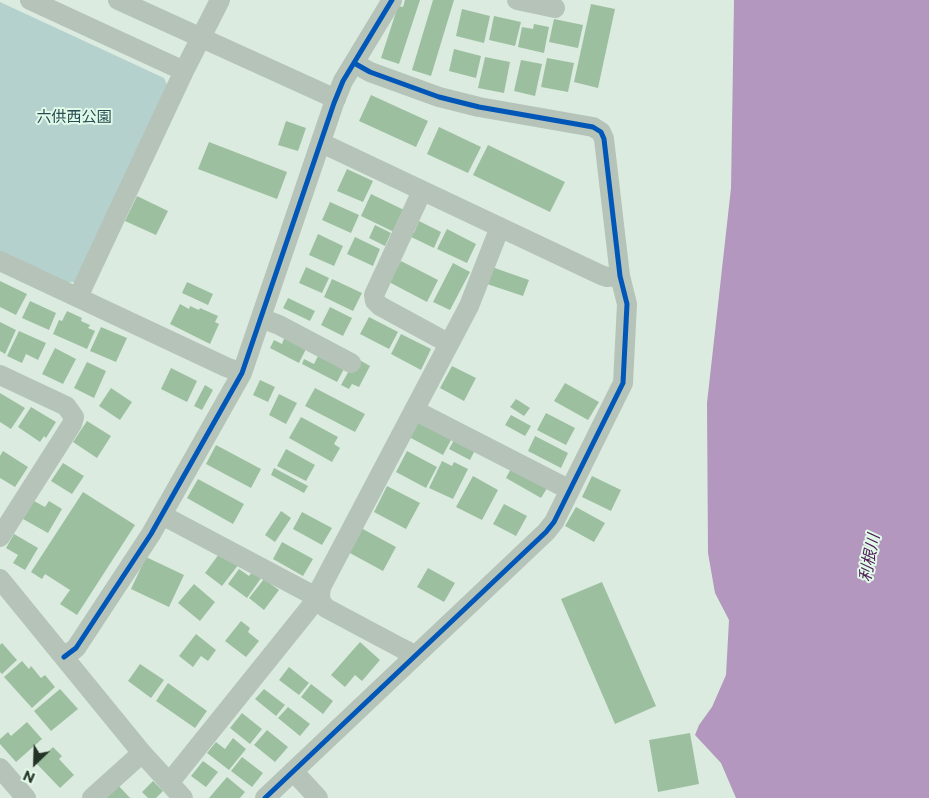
<!DOCTYPE html>
<html>
<head>
<meta charset="utf-8">
<style>
  body { margin:0 }
  #map { position:relative; width:929px; height:798px; overflow:hidden; background:#dbebe0; font-family:Montserrat,sans-serif }
  canvas { display:block }
  .north { position:absolute; left:10px; top:738px; width:50px; height:50px; -webkit-text-stroke:4px #e1f9e8; paint-order:stroke; rotate:204deg; font-size:14px; font-weight:700; line-height:20px; text-align:center; color:#243325 }
  .north::after { content:''; display:block; margin:auto; width:18px; height:22px; background:#243325; clip-path:polygon(50% 0,100% 100%,50% 72%,0 100%) }
</style>
</head>
<body>
<div id="map">
<canvas width="929" height="798"></canvas>
<div class="north">N</div>
</div>
<script>
const context = document.querySelector('canvas').getContext('2d');
context.lineJoin = 'round';
function paint(path, color) { context.fillStyle = color; context.fill(path, 'evenodd'); }
const shape = rows => new Path2D(rows.map(r => 'M' + r).join(''));
function stroke(path, color, width, dash) { context.strokeStyle = color; context.lineWidth = width; context.lineCap = dash ? 'butt' : 'round'; context.setLineDash(dash || []); context.stroke(path); }
function drawText(font, color, halo, rows, align = 'center') {
  context.font = font + ' Montserrat,"Noto Sans JP",sans-serif'; context.lineWidth = 4; context.setLineDash([]); context.textBaseline = 'middle'; context.strokeStyle = halo; context.fillStyle = color; for (const [text, x, y, turn = 0] of rows) {
    context.save(); context.translate(x, y); context.rotate((+turn || 0) * Math.PI / 180); context.textAlign = isNaN(turn) ? turn : align; if (halo) context.strokeText(text, 0, 0); context.fillText(text, 0, 0); context.restore();
  }
}
const green = shape([
  [0,2,164,78,169,89,79,281,66,283,0,252]
]);
const water = shape([
  [734,0,929,0,929,798,736,798,721,763,695,735,699,725,712,707,726,675,729,620,715,593,708,553,707,403,731,188]
]);
const building = shape([
  [405,0,420,0,399,64,381,58,398,6,403,7],
  [433,0,454,0,431,76,412,70],
  [591,4,615,9,598,88,574,82],
  [462,9,490,16,484,43,456,36],
  [494,16,521,22,515,46,489,40],
  [554,19,583,25,578,48,549,42],
  [534,24,549,27,544,53,518,47,522,27,533,29],
  [454,49,481,56,476,78,449,71],
  [485,57,510,62,504,93,478,88],
  [547,58,574,63,568,92,541,87],
  [521,60,542,64,535,96,514,91],
  [371,95,428,121,416,147,359,121],
  [286,121,306,128,298,151,278,145],
  [439,127,481,147,468,173,427,154],
  [209,142,287,172,277,199,198,169],
  [488,145,565,182,550,212,473,175],
  [347,169,373,181,363,202,337,191],
  [371,194,404,210,394,232,361,216],
  [137,196,168,211,156,235,125,221],
  [330,202,359,215,351,233,322,220],
  [419,221,441,232,434,248,407,235,409,231,414,233],
  [375,225,391,233,385,246,369,238],
  [447,229,476,244,467,263,437,249],
  [318,234,343,246,334,266,309,255],
  [355,237,380,249,373,266,347,254],
  [401,261,438,280,427,302,389,282],
  [453,263,470,272,450,310,433,302],
  [489,266,529,280,523,296,484,283],
  [306,267,329,278,322,293,299,283],
  [332,279,362,293,353,311,324,297],
  [0,281,27,294,16,315,0,307],
  [187,282,213,294,208,305,182,293],
  [288,298,315,311,310,321,283,308],
  [30,301,56,313,49,330,22,318],
  [180,304,189,309,190,306,199,310,200,308,218,316,215,322,219,324,210,344,170,324],
  [330,307,352,318,343,336,321,325],
  [67,311,82,318,81,321,90,325,88,328,95,331,87,349,53,334,59,320,62,321],
  [369,317,398,332,389,349,360,334],
  [0,322,16,330,5,354,0,351],
  [101,327,127,338,116,362,90,351],
  [19,331,46,343,38,360,26,354,22,363,7,356],
  [401,334,431,349,421,370,391,354],
  [285,336,307,347,299,363,270,348,274,340,282,344],
  [55,348,76,359,63,384,42,374],
  [319,354,345,367,337,382,302,364,304,359,314,364],
  [356,358,370,366,359,387,352,384,349,389,341,385],
  [87,362,106,371,94,398,74,388],
  [452,366,476,378,464,401,440,388],
  [171,368,197,381,187,402,161,389],
  [260,380,275,387,268,402,253,395],
  [565,383,599,402,588,420,554,401],
  [205,385,213,390,202,410,194,406],
  [111,388,132,402,120,420,99,406],
  [315,388,365,414,355,432,305,406],
  [0,393,25,408,11,429,0,422],
  [279,394,297,403,286,424,269,415],
  [516,399,530,408,524,416,510,407],
  [31,407,56,422,46,438,44,436,40,442,18,427],
  [546,413,575,428,566,445,537,430],
  [511,415,531,426,525,436,505,425],
  [301,417,338,437,334,444,340,448,332,462,289,438],
  [418,420,452,438,443,455,409,437],
  [87,421,111,436,97,458,73,442],
  [457,435,477,446,470,460,449,449],
  [535,436,568,453,561,468,528,451],
  [216,445,261,469,251,488,206,464],
  [286,449,315,465,306,481,277,466],
  [3,451,28,467,15,487,0,478,0,456],
  [407,451,437,467,426,488,396,472],
  [442,461,452,466,454,462,468,469,453,499,429,488],
  [63,463,84,476,72,494,51,481],
  [513,465,549,485,541,498,506,478],
  [274,468,308,486,304,493,271,475],
  [473,476,498,490,482,520,456,507],
  [592,476,621,490,611,511,582,497],
  [198,479,244,504,233,524,187,498],
  [387,486,420,503,406,529,374,512],
  [83,492,135,525,77,615,60,604,70,590,45,574,42,579,31,572],
  [34,501,45,507,49,501,62,509,48,533,23,519],
  [504,504,527,516,516,536,493,524],
  [576,507,605,523,594,542,565,526],
  [281,511,291,518,275,542,265,535],
  [302,512,332,528,322,545,293,529],
  [361,528,396,547,383,571,348,552],
  [14,534,38,548,25,570,13,563,18,555,6,548],
  [282,542,313,559,303,576,273,559],
  [222,550,239,564,222,586,205,573],
  [146,557,184,575,169,607,131,589],
  [255,568,264,574,247,598,228,584,239,569,249,576],
  [428,568,455,583,444,602,417,587],
  [264,579,279,590,264,610,249,598],
  [602,582,656,706,615,724,561,599],
  [194,584,215,602,200,621,178,603],
  [241,621,250,628,248,632,259,641,246,657,225,641],
  [196,634,216,650,208,661,201,656,193,667,179,656],
  [360,642,380,660,362,681,355,675,345,687,331,675],
  [2,643,17,660,2,674,0,672,0,645],
  [22,661,29,669,31,666,41,678,45,675,55,687,32,708,4,677],
  [140,664,164,680,151,698,128,681],
  [289,667,309,683,299,695,279,680],
  [168,683,207,711,195,728,156,701],
  [311,684,333,701,323,714,301,697],
  [60,689,78,709,51,731,34,711],
  [264,689,285,705,276,716,255,699],
  [288,707,310,724,300,736,278,718],
  [242,713,262,729,250,744,230,728],
  [27,722,42,739,16,762,0,744,0,739,8,732,11,736],
  [267,730,288,747,275,762,254,745],
  [690,733,699,784,658,792,649,740],
  [233,738,246,749,229,770,207,753,216,742,225,749],
  [53,747,62,756,59,759,74,775,60,788,36,763],
  [242,757,263,773,252,787,231,771],
  [203,761,218,772,206,787,191,776],
  [227,777,245,792,240,798,209,798],
  [153,781,163,791,156,798,148,798,142,792],
  [117,784,130,798,102,798]
]);
const minor = shape([
  [30,0,184,71,78,297],
  [118,0,336,99],
  [517,0,555,8],
  [184,71,220,0],
  [320,145,328,146,601,275,607,277,620,276],
  [422,191,374,295,375,301,380,306,448,343],
  [0,261,226,367,242,373],
  [261,318,279,325,351,363],
  [0,375,66,406,74,417,72,424,0,537],
  [414,410,570,490],
  [162,515,307,592,320,595,169,783],
  [0,579,142,753,183,798],
  [64,657,76,648,151,534,242,373,334,103,343,81,392,0],
  [412,658,407,651,401,648,326,608,321,602,320,595,321,587,469,306,500,227],
  [0,768,26,798],
  [293,771,318,798],
  [92,798,142,753],
  [265,798,546,532,554,522,623,383,627,304,620,276,604,139,601,132,593,127,479,107,439,97,370,72,354,63]
]);
const cycleway = shape([
  [64,657,76,648,151,534,242,373,334,103,343,81,392,0],
  [265,798,546,532,554,522,623,383,627,304,620,276,604,139,601,132,593,127,479,107,439,97,370,72,354,63]
]);
const parkNames = [
  ["六供西公園",74,118]
];
const waterNames = [
  ["利根川",870,558,-79]
];
paint(green, '#b4d1ce');
paint(water, '#b497be');
paint(building, '#9cc09f');
stroke(minor, '#b5c3b8', 20);
stroke(cycleway, '#0057b8', 5);
drawText('15px', '#274c52', '#e1f9e8', parkNames);
drawText('italic 16px', '#4c1955', '#e1f9e8', waterNames);
</script>
</body>
</html>
